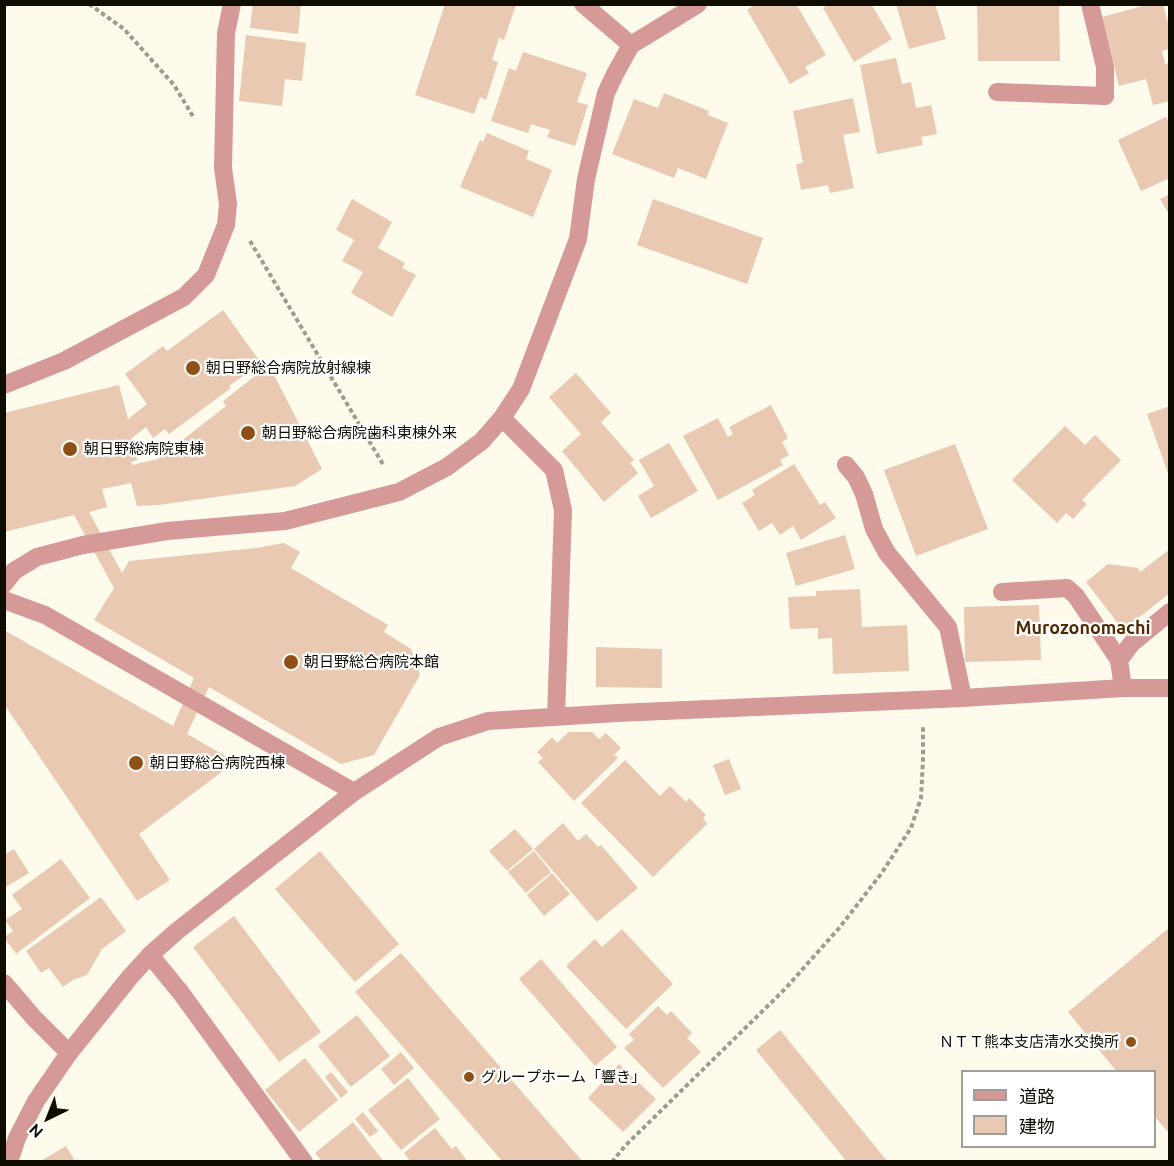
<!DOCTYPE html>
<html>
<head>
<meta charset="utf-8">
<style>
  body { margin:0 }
  #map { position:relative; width:1174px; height:1166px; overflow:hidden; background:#fefbec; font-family:Ubuntu,"Noto Sans JP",sans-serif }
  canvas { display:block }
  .frame { position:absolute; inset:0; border:6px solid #0f0c02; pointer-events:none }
  .legend { position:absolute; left:961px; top:1070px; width:195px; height:78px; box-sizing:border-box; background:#fff; border:2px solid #9f9e9a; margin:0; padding:8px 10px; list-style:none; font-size:18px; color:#0f0c02 }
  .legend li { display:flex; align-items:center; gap:12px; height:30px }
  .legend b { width:30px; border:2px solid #9f9e9a }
  .north { position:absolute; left:18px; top:1088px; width:60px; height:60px; -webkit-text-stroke:4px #fff; paint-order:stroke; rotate:223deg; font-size:16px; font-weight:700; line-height:24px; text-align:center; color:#0f0c02 }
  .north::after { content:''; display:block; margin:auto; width:21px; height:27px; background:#0f0c02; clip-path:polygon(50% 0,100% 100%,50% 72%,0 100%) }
</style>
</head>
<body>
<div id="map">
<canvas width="1174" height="1166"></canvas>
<div class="frame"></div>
<ul class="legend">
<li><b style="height:8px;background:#d59998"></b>道路</li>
<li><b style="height:16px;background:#e9c9b1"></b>建物</li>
</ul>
<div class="north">N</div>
</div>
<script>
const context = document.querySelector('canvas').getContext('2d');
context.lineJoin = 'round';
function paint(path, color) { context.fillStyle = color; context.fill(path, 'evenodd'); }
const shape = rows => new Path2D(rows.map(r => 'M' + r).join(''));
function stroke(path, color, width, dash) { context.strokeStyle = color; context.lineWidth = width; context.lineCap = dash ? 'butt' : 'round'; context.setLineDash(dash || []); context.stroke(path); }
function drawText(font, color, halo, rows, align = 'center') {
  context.font = font + ' Ubuntu,"Noto Sans JP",sans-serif'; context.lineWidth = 4.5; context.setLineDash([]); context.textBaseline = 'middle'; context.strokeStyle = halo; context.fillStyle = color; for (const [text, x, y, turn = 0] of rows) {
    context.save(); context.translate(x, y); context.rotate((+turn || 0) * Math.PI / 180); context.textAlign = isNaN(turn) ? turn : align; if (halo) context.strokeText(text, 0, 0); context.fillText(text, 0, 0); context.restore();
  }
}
const building = shape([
  [253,4,301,4,298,34,250,28],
  [445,4,516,5,504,40,499,38,492,60,498,62,486,100,480,97,474,114,415,95],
  [755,4,787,4,789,6,796,4,826,55,805,67,809,73,790,84,747,10],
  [830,4,871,4,892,39,854,62,823,8],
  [896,4,935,4,946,39,909,49],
  [1059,4,1060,61,978,61,977,5],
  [1150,4,1163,4,1170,31,1170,49,1162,51,1165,64,1170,63,1170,101,1153,105,1146,79,1119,86,1102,17],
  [246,35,306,43,302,81,285,79,282,106,239,101],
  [523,52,587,73,577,102,588,105,575,146,547,137,550,130,531,124,528,133,491,121,509,68,516,71],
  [896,58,902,84,911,82,916,108,931,105,937,134,921,137,923,145,877,154,860,65],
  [664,93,709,111,708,115,728,123,706,179,678,168,674,178,612,154,634,99,658,108],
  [853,98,860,132,843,135,854,188,830,193,828,185,801,190,796,164,803,163,793,111],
  [1166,117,1170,124,1170,178,1141,191,1118,140],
  [487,133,529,151,526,159,552,170,533,217,460,187,480,140,483,142],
  [1170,194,1170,216,1160,199],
  [352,199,392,222,378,248,405,263,402,268,416,275,392,317,351,293,363,272,342,261,354,240,336,230],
  [653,199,763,238,747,284,637,245],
  [223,310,261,363,229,386,231,388,169,434,165,429,153,438,146,427,132,438,137,460,131,462,132,465,158,459,226,406,223,401,269,365,322,469,295,486,158,505,137,506,131,483,102,489,107,507,89,512,122,573,129,561,256,548,284,543,300,552,291,568,388,625,384,632,411,649,420,675,374,755,341,764,209,687,187,734,229,758,227,768,139,834,170,880,137,901,4,704,4,630,173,726,194,678,94,620,114,588,74,515,4,532,4,413,119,385,128,419,147,404,125,374,163,346,167,351],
  [576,373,611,413,601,422,634,460,630,463,638,473,604,502,562,451,581,434,549,397],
  [771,405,788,438,782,442,789,455,780,460,783,465,718,500,683,436,718,418,728,437,733,434,729,427],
  [1170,406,1170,476,1169,476,1147,414],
  [1065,426,1085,445,1095,435,1121,460,1082,500,1087,504,1073,519,1066,513,1057,523,1012,480],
  [669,443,698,491,651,518,638,496,654,486,639,460],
  [955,444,988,529,916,556,884,470],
  [794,464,820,505,825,502,836,518,801,540,793,526,780,535,772,523,759,531,742,503,755,495,752,490],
  [845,535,855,569,796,586,786,553],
  [1170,549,1170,593,1123,630,1086,582,1108,564,1138,568,1140,572],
  [860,589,862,627,907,625,909,671,833,674,832,638,818,639,818,628,790,629,788,597,816,596,816,591],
  [1039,605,1041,660,965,662,964,607],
  [596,647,662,649,662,688,596,687],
  [569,732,592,732,599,739,606,733,621,748,614,755,618,758,574,801,538,762,543,758,537,752,552,737,557,743],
  [729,759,741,789,725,795,713,765],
  [625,760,660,796,670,786,686,802,689,798,706,815,703,818,707,824,653,877,581,803],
  [563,823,578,841,586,834,598,847,601,845,638,888,597,922,534,849],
  [515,829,533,849,507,871,489,851],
  [14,849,29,873,4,888,4,855],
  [320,851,399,944,355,982,275,889],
  [534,851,551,872,526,893,508,872],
  [61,859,90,898,16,954,4,937,13,931,5,920,22,909,12,895],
  [552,873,570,894,544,916,527,895],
  [101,897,126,931,102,949,87,975,73,980,63,987,49,968,41,973,26,951],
  [234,916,321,1032,279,1062,193,947],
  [1170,927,1170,1134,1154,1116,1154,1072,1117,1072,1068,1012],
  [622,929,673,984,626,1029,566,966,595,939,602,947],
  [401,953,583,1162,503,1162,355,992],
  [541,959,617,1047,595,1066,519,979],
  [658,1006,667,1015,671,1011,692,1033,687,1038,701,1052,663,1088,624,1048,634,1040,629,1034],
  [357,1015,390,1056,351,1087,318,1046],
  [780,1030,888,1162,847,1162,756,1050],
  [401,1052,414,1068,394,1085,381,1069],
  [305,1058,338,1100,299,1132,265,1090],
  [619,1064,656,1099,623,1132,588,1098],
  [331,1072,348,1092,341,1098,325,1077],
  [408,1078,440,1119,401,1150,368,1110],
  [363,1112,378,1131,370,1137,355,1119],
  [353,1122,384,1162,322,1162,315,1153],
  [435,1128,452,1149,456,1146,468,1162,411,1162,404,1153],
  [66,1146,75,1161,78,1159,80,1162,39,1162]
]);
const path = shape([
  [89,4,124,29,174,85,194,118],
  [250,241,384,466],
  [612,1162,625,1146,785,989,840,927,881,874,911,828,921,798,923,760,923,727]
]);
const lane = shape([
  [583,4,631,45],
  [997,92,1105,96],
  [846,465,856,477,864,494,874,529,887,553,948,627,963,698],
  [1002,592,1067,588,1076,596,1119,660],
  [150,955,181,993,304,1162]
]);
const street = shape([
  [1090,4,1105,67,1105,96],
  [4,385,64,361,184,297,206,275,226,225,228,204,223,168,226,33,232,4],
  [502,418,554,470,563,510,556,717],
  [4,584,14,571,37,557,83,545,167,531,285,521,399,492,447,467,482,441,502,418,521,389,578,239,586,179,606,93,615,74,631,45,698,4],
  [4,600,45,615,354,792],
  [1123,688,1119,660,1132,643,1170,612],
  [4,983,34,1018,69,1053],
  [9,1162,17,1138,36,1101,69,1053,130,977,150,955,177,931,354,792,439,737,488,721,617,713,963,698,1123,688,1170,688]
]);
const markers = [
  [193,368,8,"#8f5016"],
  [248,433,8,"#8f5016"],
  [70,449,8,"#8f5016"],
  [291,662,8,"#8f5016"],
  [136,763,8,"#8f5016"],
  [1131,1042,6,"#8f5016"],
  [469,1077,6,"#8f5016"]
];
const poiNames = [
  ["朝日野総合病院放射線棟",206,368],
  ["朝日野総合病院歯科東棟外来",262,433],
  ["朝日野総病院東棟",84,449],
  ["朝日野総合病院本館",304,662],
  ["朝日野総合病院西棟",150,763],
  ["ＮＴＴ熊本支店清水交換所",1119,1042,"right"],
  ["グループホーム「響き」",481,1077]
];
const quarterNames = [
  ["Murozonomachi",1083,628]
];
paint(building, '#e9c9b1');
stroke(path, '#9f9c8f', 4, [4.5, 3]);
stroke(lane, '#d59998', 18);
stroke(street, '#d59998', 18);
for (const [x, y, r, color] of markers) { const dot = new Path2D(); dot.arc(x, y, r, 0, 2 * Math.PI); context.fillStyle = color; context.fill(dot); stroke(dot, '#fff', 2); }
drawText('15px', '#0f0c02', '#fff', poiNames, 'left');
drawText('bold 18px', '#522800', '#fff', quarterNames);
</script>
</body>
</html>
